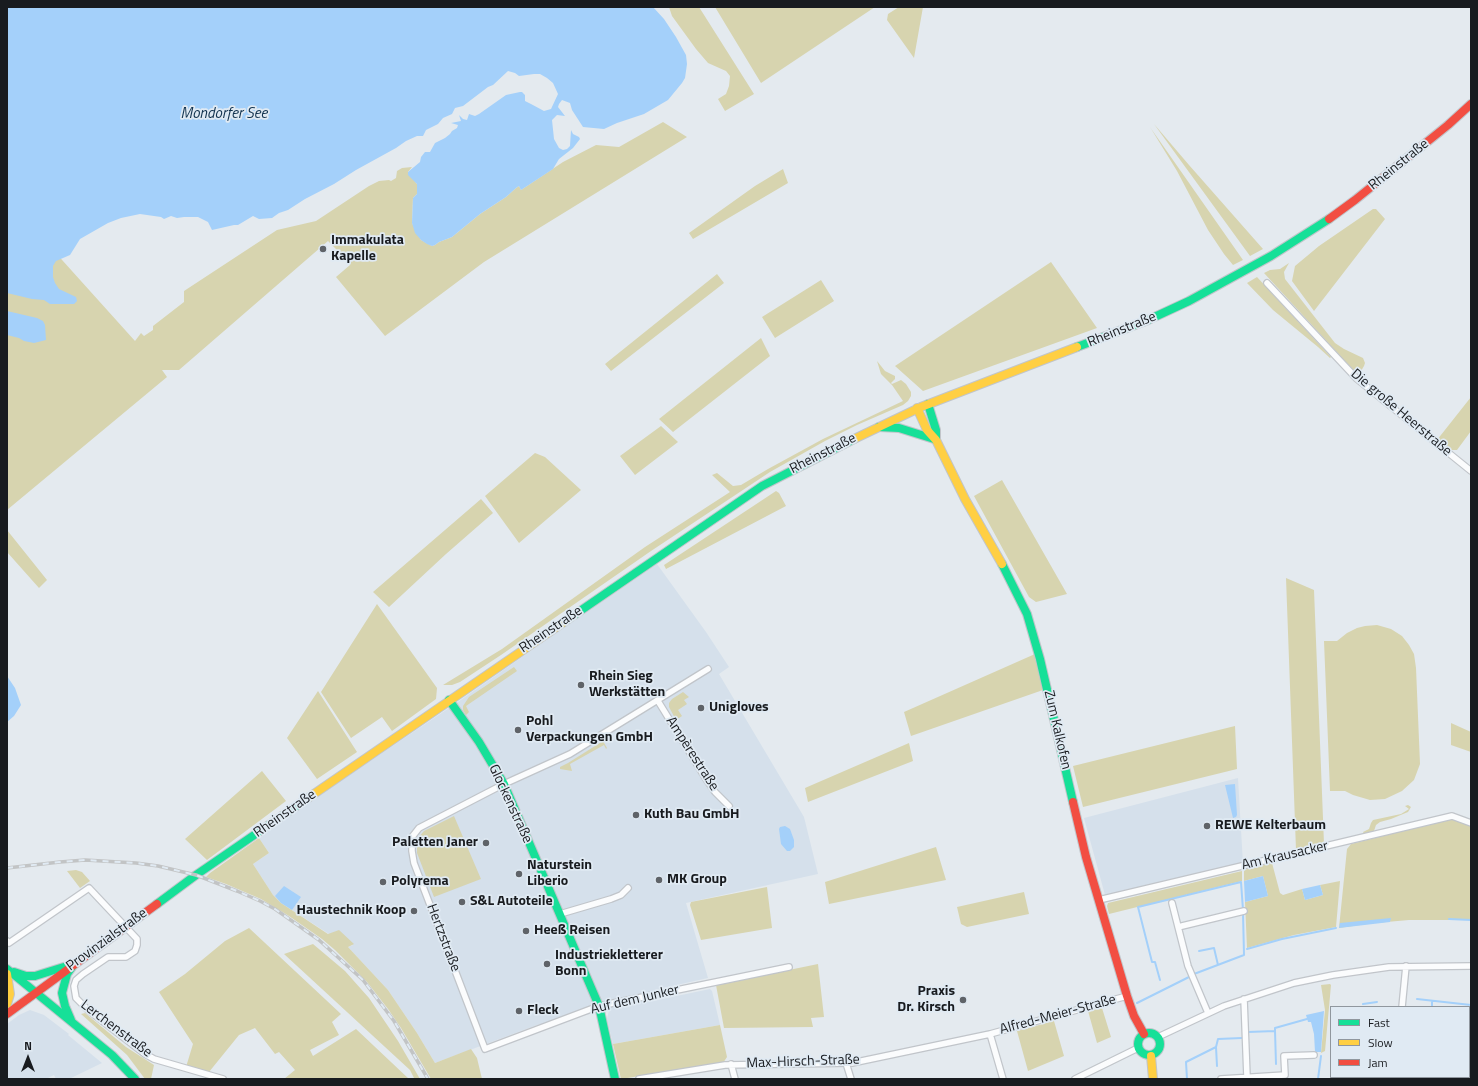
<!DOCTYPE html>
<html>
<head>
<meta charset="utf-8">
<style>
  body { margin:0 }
  #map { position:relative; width:1478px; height:1086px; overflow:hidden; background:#e4eaef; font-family:"Titillium Web",sans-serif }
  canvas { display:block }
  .frame { position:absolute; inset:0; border:8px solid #181b1f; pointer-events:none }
  .legend { position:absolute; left:1330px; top:1006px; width:140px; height:72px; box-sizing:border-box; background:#e0eaf3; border:1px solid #90979e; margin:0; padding:5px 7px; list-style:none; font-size:12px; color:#181b1f }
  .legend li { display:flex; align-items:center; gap:8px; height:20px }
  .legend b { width:20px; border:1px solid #90979e }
  .north { position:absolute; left:8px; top:1038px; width:40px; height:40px; -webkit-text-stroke:3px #e0eaf3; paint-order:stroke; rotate:0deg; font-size:11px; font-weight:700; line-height:16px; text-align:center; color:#181b1f }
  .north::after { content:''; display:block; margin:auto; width:14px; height:18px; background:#181b1f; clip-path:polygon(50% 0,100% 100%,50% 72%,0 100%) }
</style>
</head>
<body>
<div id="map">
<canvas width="1478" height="1086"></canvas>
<div class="frame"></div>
<ul class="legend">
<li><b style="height:5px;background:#16e098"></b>Fast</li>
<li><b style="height:5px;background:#ffcf43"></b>Slow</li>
<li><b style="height:5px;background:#f24e42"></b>Jam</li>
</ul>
<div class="north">N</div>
</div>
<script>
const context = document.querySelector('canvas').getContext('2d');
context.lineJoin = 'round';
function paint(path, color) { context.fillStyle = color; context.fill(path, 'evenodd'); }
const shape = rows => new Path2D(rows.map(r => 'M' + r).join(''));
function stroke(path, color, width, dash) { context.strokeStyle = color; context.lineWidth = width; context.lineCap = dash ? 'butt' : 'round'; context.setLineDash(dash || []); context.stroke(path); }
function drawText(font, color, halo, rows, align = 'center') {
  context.font = font + ' "Titillium Web",sans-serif'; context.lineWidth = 3.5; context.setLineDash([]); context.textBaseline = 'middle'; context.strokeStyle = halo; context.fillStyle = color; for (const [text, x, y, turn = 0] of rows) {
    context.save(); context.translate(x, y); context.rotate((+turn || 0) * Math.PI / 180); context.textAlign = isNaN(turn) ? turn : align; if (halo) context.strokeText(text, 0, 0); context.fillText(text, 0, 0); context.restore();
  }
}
const built = shape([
  [657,564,706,632,729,667,719,674,804,817,818,874,686,903,708,978,654,990,648,1002,710,989,712,991,720,1025,613,1044,607,1019,609,1010,537,1025,435,1063,417,1033,388,990,348,947,353,945,329,934,281,903,273,895,253,864,269,853,259,838,302,807,455,704,558,632],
  [1238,778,1243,864,1105,895,1084,818],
  [30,1010,44,1015,69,1034,68,1035,102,1063,69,1079,56,1079,54,1075,46,1079,7,1079,7,1024,19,1015]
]);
const green = shape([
  [7,7,18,211,135,341,141,333,144,336,153,330,153,326,184,302,184,291,277,230,316,221,369,186,379,181,389,180,391,181,396,178,397,171,402,168,412,167,408,172,417,184,417,194,413,198,412,223,421,240,432,246,435,245,439,242,452,237,480,214,506,197,516,188,519,186,521,190,563,162,596,145,619,147,663,122,687,137,484,262,385,336,336,277,350,265,337,250,328,241,179,370,162,370,167,377,7,510],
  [669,7,699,7,754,94,725,111,718,99,726,94,729,86,730,76,726,71,708,63,696,49,672,16],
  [715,7,875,7,761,83],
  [899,7,923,7,914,58,887,20,888,14],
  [1154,124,1189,165,1263,249,1250,256],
  [1150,127,1152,130,1243,260,1233,265,1224,254,1208,230,1177,171],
  [783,169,788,183,693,239,689,233,755,186],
  [1373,209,1376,209,1385,219,1314,311,1292,281,1295,266,1319,246],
  [1051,262,1097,328,923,391,895,366],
  [1289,263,1284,272,1285,279,1335,343,1344,349,1363,358,1365,363,1364,366,1361,371,1355,372,1264,273,1270,270,1280,269],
  [717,274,724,283,611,371,605,364],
  [1257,277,1331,357,1330,358,1318,347,1273,310,1247,283],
  [821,280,834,301,775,338,762,317],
  [761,338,770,356,673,432,659,419],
  [877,361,885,371,895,376,895,379,891,383,892,384,901,380,906,384,911,392,911,396,908,401,903,405,857,425,825,441,770,472,651,551,501,655,460,682,452,685,443,685,502,649,645,547,730,492,712,475,717,473,733,486,741,485,768,469,823,439,903,401,892,385,881,374],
  [1471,397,1471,431,1457,450,1451,450,1437,440],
  [661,426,678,442,635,475,620,456],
  [535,453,545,457,581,490,519,543,485,496],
  [1002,480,1067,594,1036,602,1029,597,974,496],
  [776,491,779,493,786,506,666,569,664,565],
  [481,499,493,513,446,554,389,607,373,592],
  [7,530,47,580,39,588,7,552],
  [1286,578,1314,590,1324,844,1296,850],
  [377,604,437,688,436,699,392,731,382,717,351,738,321,692],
  [1377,625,1391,629,1402,636,1409,645,1414,654,1416,668,1420,764,1414,780,1402,791,1385,799,1370,800,1353,795,1345,791,1330,791,1324,641,1337,641,1347,633,1357,628,1365,626],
  [1035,654,1043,690,911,736,904,712],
  [514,667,517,671,466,706,469,712,466,715,463,710,463,706,469,697],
  [318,691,357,752,317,779,287,738],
  [683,692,689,697,684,700,687,704,678,710,682,716,676,720,669,707,669,703,672,699],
  [1451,723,1471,732,1471,752,1451,745],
  [1235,726,1237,769,1083,807,1073,766],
  [603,741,607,748,606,749,604,745,570,764,572,771,560,769,560,767,568,763],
  [909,743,913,761,808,802,805,788],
  [262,771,286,801,207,860,185,839],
  [1408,805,1411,807,1408,812,1391,819,1380,822,1376,825,1374,831,1364,834,1363,832,1369,829,1371,823,1373,820,1401,814,1409,809,1405,806],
  [454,816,481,879,434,897,417,853,417,843,418,838,424,831],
  [1454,818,1471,825,1471,920,1449,919,1449,920,1409,920,1375,923,1339,928,1347,849,1351,844],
  [259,838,269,853,253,864,273,895,281,903,328,934,339,930,354,944,348,947,388,990,417,1033,435,1063,471,1049,477,1058,482,1079,431,1079,401,1028,388,1009,367,982,335,950,322,939,289,916,261,899,226,884,206,877,210,873],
  [936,847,946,880,829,904,825,882],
  [1272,863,1280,893,1283,895,1302,889,1305,900,1323,895,1320,885,1340,881,1336,927,1294,935,1247,948,1245,902,1268,896,1263,876,1244,881,1244,870],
  [76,870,82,872,90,881,80,888,67,871],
  [1242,871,1242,881,1109,914,1107,906,1108,903],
  [767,887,772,928,701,940,690,905,691,902],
  [1024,892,1029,914,967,927,961,924,957,907],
  [249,928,341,1014,332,1022,339,1035,310,1050,313,1056,356,1029,409,1079,284,1079,295,1070,279,1052,275,1054,255,1028,239,1035,209,1072,186,1067,193,1044,159,992,185,974,225,941],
  [313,944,345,971,369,998,398,1041,420,1079,414,1078,410,1070,284,954],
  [818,964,824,1017,811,1018,813,1027,724,1028,716,985],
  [1330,984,1331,985,1325,1051,1321,1053,1325,1010,1321,985],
  [1102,1008,1111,1037,1097,1043,1088,1011],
  [85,1013,126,1047,154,1065,151,1079,145,1079,127,1055,81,1014],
  [1054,1021,1064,1056,1028,1071,1017,1031],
  [720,1025,727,1057,723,1063,621,1079,613,1044]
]);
const water = shape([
  [7,7,653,7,664,19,676,37,686,55,687,64,685,78,682,83,668,100,644,114,617,123,604,129,583,127,572,110,570,103,562,100,559,104,558,107,565,116,557,115,552,120,554,139,559,148,563,150,567,149,570,146,571,130,573,134,579,137,580,139,573,148,559,159,553,169,521,190,519,186,516,188,506,197,480,214,452,237,439,242,435,245,432,246,427,244,421,240,415,233,412,223,413,198,417,194,417,184,408,175,408,172,420,162,421,157,425,152,430,152,435,143,445,138,450,134,452,131,457,128,458,125,451,123,461,121,459,115,463,119,467,120,469,114,475,116,479,114,506,95,520,92,522,92,525,95,525,101,531,104,544,111,551,109,558,94,553,83,547,78,540,74,534,74,519,76,515,73,508,71,493,85,488,87,463,106,455,108,452,114,443,118,438,124,426,130,423,136,417,136,406,141,396,148,356,170,334,184,305,199,288,210,279,213,272,218,259,219,253,216,238,225,234,225,212,230,208,222,198,217,184,217,177,218,171,216,164,219,161,217,140,214,121,218,108,223,80,239,70,255,56,261,53,266,53,277,55,283,59,289,76,297,77,301,74,304,50,304,44,300,32,299,7,293],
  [7,311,37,318,43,321,45,325,46,340,34,343,24,341,19,338,7,335],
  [7,676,15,688,21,705,14,716,7,722],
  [1235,784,1237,815,1236,817,1233,818,1225,785],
  [785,826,790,829,794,840,794,847,790,851,787,851,781,844,779,829,780,827],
  [1263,876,1268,896,1245,902,1244,881],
  [1320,885,1323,895,1305,900,1302,889],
  [284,886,301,897,292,910,281,903,275,896],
  [1391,918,1390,922,1339,928,1340,923],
  [1324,1011,1321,1052,1315,1052,1314,1034,1311,1022,1308,1022,1306,1015]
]);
const stream = shape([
  [1449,919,1471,920],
  [1247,949,1282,939,1336,928],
  [1199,951,1214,948,1218,965],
  [1194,974,1244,955,1243,913],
  [1160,980,1155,962,1152,962,1138,907,1241,882,1243,910],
  [1417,999,1471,1005],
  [1137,1003,1189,977],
  [1363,1004,1377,1002],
  [1432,1007,1432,1001],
  [1275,1031,1276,1064],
  [1248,1032,1275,1031,1275,1028,1307,1019],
  [1469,1062,1471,1062],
  [1217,1066,1216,1047,1218,1039,1242,1038],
  [1363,1077,1363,1079],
  [1187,1079,1186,1062,1216,1047],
  [1318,1079,1321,1056],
  [1331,1079,1331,1077]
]);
const street = shape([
  [1267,283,1357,379,1471,471],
  [708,669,570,754,504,784,419,828,412,837,412,851,414,863,485,1049,599,1006,789,967],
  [658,701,706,779,715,792,729,806],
  [1099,902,1103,899,1452,816,1471,823],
  [1172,903,1188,966,1208,1013],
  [560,914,611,899,621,895,628,888],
  [1178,927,1244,911],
  [7,941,9,943,89,888,137,939,137,945,135,951,126,957,108,957,83,974,76,980,74,986,76,998,87,1009,145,1054,154,1059,223,1079],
  [1244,999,1247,1077],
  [1402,1007,1406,966],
  [990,1034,1003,1079],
  [1469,1034,1471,1034],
  [1158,1037,1224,1006,1294,983,1333,975,1389,967,1471,966],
  [846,1063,851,1079],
  [731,1064,735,1079],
  [639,1079,725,1065,852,1063,990,1034,1127,996],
  [1075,1079,1138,1048],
  [1221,1079,1285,1075,1284,1056,1314,1055],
  [1394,1079,1394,1077]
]);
const fast = shape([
  [1077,347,1148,320,1189,301,1271,256,1329,219],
  [928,404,936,430,936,440],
  [879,427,899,428,934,439],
  [1002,564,1027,614,1040,659,1073,802],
  [564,622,762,486,854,439],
  [449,700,479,742,504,784,599,1006,615,1079],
  [157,904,196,875,308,798],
  [7,969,112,1055,135,1079],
  [14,972,26,976,35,976,67,966],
  [71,1020,65,1006,62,993,67,974,72,967],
  '1138 1044a11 11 0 1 1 22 0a11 11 0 1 1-22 0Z'
]);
const slow = shape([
  [917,408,927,430,936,440,965,499,1002,564],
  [854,439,921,407,1077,347],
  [308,798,564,622],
  [7,974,10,994,7,1004],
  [1151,1056,1153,1079]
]);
const jam = shape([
  [1329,219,1355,200,1448,125,1471,104],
  [1073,802,1086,857,1127,996,1134,1016,1144,1034],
  [7,1014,157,904]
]);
const rail = shape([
  [7,868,60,862,85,860,136,863,158,866,196,875,237,891,260,901,275,909,319,940,363,980,394,1021,428,1079]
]);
const markers = [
  [323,249,4,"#5f6368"],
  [581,685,4,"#5f6368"],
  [701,708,4,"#5f6368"],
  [518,730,4,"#5f6368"],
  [636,815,4,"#5f6368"],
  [1207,826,4,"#5f6368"],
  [486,843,4,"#5f6368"],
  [519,874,4,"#5f6368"],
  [659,880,4,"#5f6368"],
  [383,882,4,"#5f6368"],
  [462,902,4,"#5f6368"],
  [414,911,4,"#5f6368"],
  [526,931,4,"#5f6368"],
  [547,964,4,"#5f6368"],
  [963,1000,4,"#5f6368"],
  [519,1011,4,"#5f6368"]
];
const streetNames = [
  ["Rheinstraße",1399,165,-39],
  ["Rheinstraße",1122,330,-22],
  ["Die große Heerstraße",1401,413,40],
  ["Rheinstraße",823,454,-27],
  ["Rheinstraße",551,630,-34],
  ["Zum Kalkofen",1057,730,77],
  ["Ampèrestraße",692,754,57],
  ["Glockenstraße",510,804,65],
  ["Rheinstraße",285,814,-35],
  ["Am Krausacker",1285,856,-13],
  ["Hertzstraße",443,938,69],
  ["Provinzialstraße",107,940,-36],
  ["Auf dem Junker",635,1000,-13],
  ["Alfred-Meier-Straße",1058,1015,-15],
  ["Lerchenstraße",116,1029,37],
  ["Max-Hirsch-Straße",803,1062,-2]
];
const poiNames = [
  ["Immakulata",331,241],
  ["Kapelle",331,257],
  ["Rhein Sieg",589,677],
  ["Werkstätten",589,693],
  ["Unigloves",709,708],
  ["Pohl",526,722],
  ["Verpackungen GmbH",526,738],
  ["Kuth Bau GmbH",644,815],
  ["REWE Kelterbaum",1215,826],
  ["Paletten Janer",478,843,"right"],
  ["Naturstein",527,866],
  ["Liberio",527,882],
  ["MK Group",667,880],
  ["Polyrema",391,882],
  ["S&L Autoteile",470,902],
  ["Haustechnik Koop",406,911,"right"],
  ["Heeß Reisen",534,931],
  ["Industriekletterer",555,956],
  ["Bonn",555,972],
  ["Praxis",955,992,"right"],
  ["Dr. Kirsch",955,1008,"right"],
  ["Fleck",527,1011]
];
const waterNames = [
  ["Mondorfer See",224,114]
];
paint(built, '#d5e0eb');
paint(green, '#d7d4af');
paint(water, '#a4d0fa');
stroke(stream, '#a4d0fa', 2);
stroke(street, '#c1c5ca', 8);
stroke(fast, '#c1c5ca', 10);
stroke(slow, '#c1c5ca', 10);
stroke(jam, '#c1c5ca', 10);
stroke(street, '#fbfcfd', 5.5);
stroke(fast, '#16e098', 8);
stroke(slow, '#ffcf43', 8);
stroke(jam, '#f24e42', 8);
stroke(rail, '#c2c4c5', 3.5);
stroke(rail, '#e0eaf3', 2, [6]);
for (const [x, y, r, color] of markers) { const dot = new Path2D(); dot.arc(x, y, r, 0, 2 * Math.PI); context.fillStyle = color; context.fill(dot); stroke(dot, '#e0eaf3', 1.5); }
drawText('14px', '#181b1f', '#e0eaf3', streetNames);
drawText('bold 14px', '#181b1f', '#e0eaf3', poiNames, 'left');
drawText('italic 15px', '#11324e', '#e0eaf3', waterNames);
</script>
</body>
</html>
